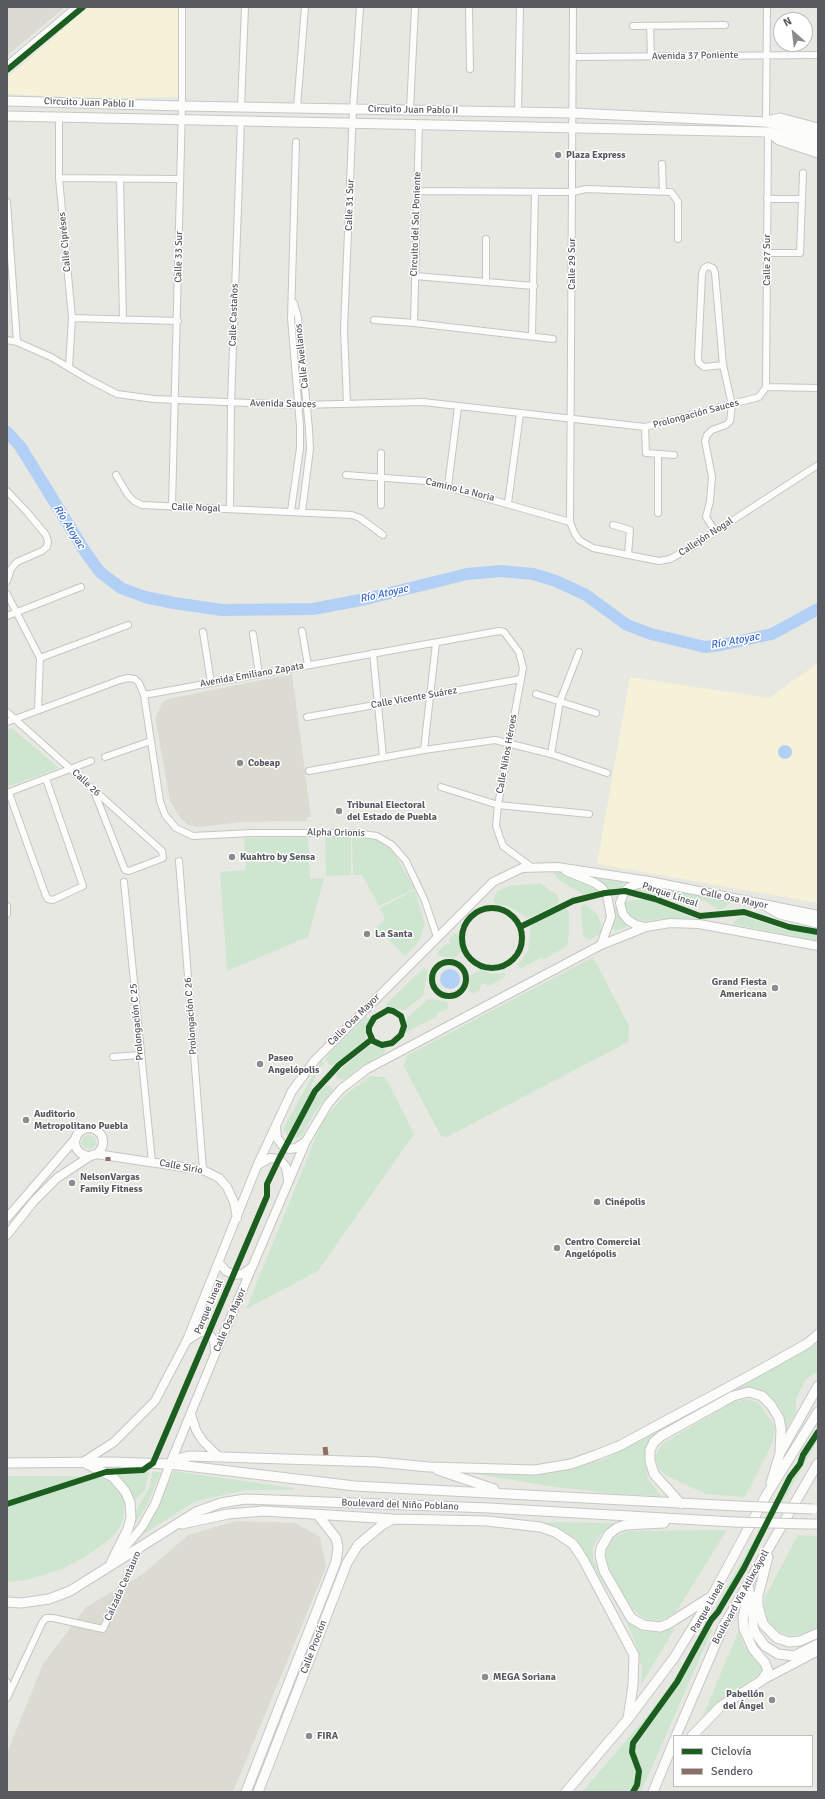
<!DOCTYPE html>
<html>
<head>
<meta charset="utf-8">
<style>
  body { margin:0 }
  #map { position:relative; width:825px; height:1799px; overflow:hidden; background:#e8e8e2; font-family:Signika,sans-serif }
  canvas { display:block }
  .frame { position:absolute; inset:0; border:8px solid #585a60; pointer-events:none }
  .legend { position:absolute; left:673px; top:1735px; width:140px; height:52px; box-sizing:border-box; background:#fff; border:1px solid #bcbdbf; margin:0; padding:5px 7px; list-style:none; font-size:12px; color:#585a60 }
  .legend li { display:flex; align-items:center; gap:8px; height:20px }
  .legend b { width:20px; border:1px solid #bcbdbf }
  .north { position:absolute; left:773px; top:12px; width:40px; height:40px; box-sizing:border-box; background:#fff; border:1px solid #bcbdbf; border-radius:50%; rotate:332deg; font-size:11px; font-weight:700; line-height:16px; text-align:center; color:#585a60 }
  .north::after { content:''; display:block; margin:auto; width:14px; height:18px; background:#8a8c8e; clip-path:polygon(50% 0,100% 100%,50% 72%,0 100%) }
</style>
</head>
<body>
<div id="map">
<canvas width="825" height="1799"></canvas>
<div class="frame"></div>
<ul class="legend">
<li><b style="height:5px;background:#1b5e20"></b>Ciclovía</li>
<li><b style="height:5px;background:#8d6e63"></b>Sendero</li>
</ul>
<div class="north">N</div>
</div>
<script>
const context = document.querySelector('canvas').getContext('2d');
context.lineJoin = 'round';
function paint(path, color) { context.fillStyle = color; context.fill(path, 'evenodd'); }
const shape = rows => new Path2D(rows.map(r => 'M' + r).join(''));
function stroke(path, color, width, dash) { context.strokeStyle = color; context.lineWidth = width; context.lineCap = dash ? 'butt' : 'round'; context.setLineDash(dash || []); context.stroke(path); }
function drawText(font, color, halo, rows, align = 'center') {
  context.font = font + ' Signika,sans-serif'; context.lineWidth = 3; context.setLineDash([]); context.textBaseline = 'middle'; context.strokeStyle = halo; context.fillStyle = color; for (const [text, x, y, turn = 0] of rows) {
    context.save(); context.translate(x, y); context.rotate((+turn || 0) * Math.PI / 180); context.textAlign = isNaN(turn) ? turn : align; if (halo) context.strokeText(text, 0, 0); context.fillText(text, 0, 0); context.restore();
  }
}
const commercial = shape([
  [89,7,178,7,179,83,178,97,86,98,7,94,7,78],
  [818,663,818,903,597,864,630,677,769,698]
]);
const education = shape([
  [7,7,65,7,7,56],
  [292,674,311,817,307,817,307,821,243,822,198,827,188,825,180,818,170,801,156,722,156,716,162,703,168,699],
  [236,1521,295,1523,320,1537,326,1567,233,1792,7,1792,7,1753,43,1664,86,1607,143,1574,188,1535]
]);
const green = shape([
  [12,728,59,768,7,787,7,729],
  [308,837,310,879,324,878,308,937,227,971,220,872,246,870,244,838],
  [325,837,351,837,351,875,326,876],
  [352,837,366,837,377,840,393,851,415,889,379,906,362,875,353,875],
  [551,869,573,871,624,882,621,888,600,890,584,895,560,881],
  [540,883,557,895,559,901,556,905,533,916,527,918,508,906,495,904,493,900,497,891,509,886],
  [642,884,731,902,724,908,719,910,705,901,679,896,662,897,632,889],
  [415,890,425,925,419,941,405,956,376,928,385,919,380,908],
  [646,899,694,918,660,919,636,923,630,918,624,903,634,900],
  [585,904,597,914,601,923,601,930,599,935,589,940,583,936,581,909,581,906],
  [618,906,619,914,629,926,615,931,605,914,611,909],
  [566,908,568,910,569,916,569,935,567,946,545,959,540,958,520,969,518,965,528,951,531,926,536,922],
  [744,916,786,930,818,934,818,941,732,924,738,918],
  [454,934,457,933,461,938,462,950,455,958,438,956,438,952,445,944,448,945,450,943,449,939],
  [593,957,629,1026,628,1042,447,1137,441,1136,404,1067,406,1056],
  [425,967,428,973,423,996,405,1010,388,1009,387,1003],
  [481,969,492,974,504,973,506,976,489,986,483,983,481,985,480,990,472,994,469,991,470,976],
  [428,999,446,1001,449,1008,437,1013,438,1016,405,1033,407,1018],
  [367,1016,370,1020,367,1025,366,1039,336,1065,329,1065,326,1059,328,1055],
  [374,1045,384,1047,385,1053,360,1067,344,1080,338,1079,336,1075,338,1072,368,1046],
  [321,1061,325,1064,321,1066,310,1087,312,1091,288,1136,283,1129],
  [370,1076,385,1077,414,1134,318,1271,246,1309,322,1122,344,1096],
  [325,1086,330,1086,333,1090,316,1110,301,1137,294,1138,314,1099],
  '82 1142a7 7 0 1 1 14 0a7 7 0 1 1-14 0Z',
  [818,1343,818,1371,806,1379,796,1399,796,1412,787,1429,782,1409,764,1391,754,1388,736,1390,664,1429,647,1449,645,1462,648,1479,659,1493,663,1496,616,1494,548,1486,465,1472,516,1475,566,1469,605,1459,783,1363],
  [747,1399,759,1403,775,1426,773,1442,745,1497,706,1494,667,1476,656,1467,654,1458,662,1444,733,1402],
  [818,1434,818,1440,767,1530,792,1478,802,1464,805,1456],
  [174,1471,294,1488,294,1490,247,1490,196,1501,139,1537,151,1520],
  [149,1472,145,1490,134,1501,125,1484,117,1475],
  [152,1472,161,1472,147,1505,133,1527,135,1513,150,1486],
  [7,1476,67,1476,98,1477,107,1481,115,1485,120,1492,125,1504,123,1519,119,1529,109,1540,85,1557,60,1570,26,1580,7,1582],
  [544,1522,617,1523,607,1528,598,1538,593,1547,593,1559,608,1590,632,1625,642,1631,653,1632,675,1628,641,1685,642,1669,637,1647,627,1623,590,1561,577,1542],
  [761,1527,758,1538,727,1593,711,1616],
  [727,1530,676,1612,660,1621,643,1618,631,1608,611,1574,603,1550,613,1538,629,1531],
  [798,1535,818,1536,818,1626,806,1634,791,1636,780,1632,771,1626,764,1612,765,1597],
  [711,1628,713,1628,641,1792,582,1792,652,1710],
  [739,1630,744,1646,764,1667,763,1672,732,1692,702,1718]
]);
const water = shape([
  '778 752a7 7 0 1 1 14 0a7 7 0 1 1-14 0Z',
  '440 979a10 10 0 1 1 20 0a10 10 0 1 1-20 0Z'
]);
const river = shape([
  [7,432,20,446,86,553,100,572,121,588,145,597,174,603,222,610,313,609,366,599,467,574,501,571,533,574,556,581,586,595,627,625,651,634,705,647,721,645,772,634,818,609]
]);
const minor = shape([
  [469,7,470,69],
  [573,7,570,522,574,532,579,540,593,548,659,561,670,559,690,548,818,465],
  [633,26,725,25],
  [650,26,651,56],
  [573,57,818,55],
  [241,107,245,7],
  [297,108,305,7],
  [410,110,415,7],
  [518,112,520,7],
  [59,117,59,178,72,318,69,367],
  [766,122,767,7],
  [662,164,663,191],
  [59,178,180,179],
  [120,179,123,320],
  [417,191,573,192,586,189,671,192,678,202,678,239],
  [767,199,802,199],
  [7,202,17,342],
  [486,239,486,282],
  [767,253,800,253,803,173],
  [415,276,534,286],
  [294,303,298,317,309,429,310,449,302,512],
  [72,318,178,321],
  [374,320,414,323,553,339],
  [414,323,419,124],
  [532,336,535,192],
  [7,340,17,342,51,357,88,379,117,394,154,399,298,405,423,402,645,427,759,397,766,387,768,132],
  [766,387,818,388],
  [347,404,344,329,353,109,360,7],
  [645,427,646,453,674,455],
  [381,453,381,505],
  [658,455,658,513],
  [116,475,128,495,134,501,142,505,352,515,360,518,383,535],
  [346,475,426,481,570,522],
  [448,486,458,407],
  [7,491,27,512,46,535,48,541,47,547,42,551,17,562,11,569,7,581],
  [508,503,520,414],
  [172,507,182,106,182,7],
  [230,509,231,403,241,121],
  [291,511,300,448,300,426,291,318,296,142],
  [613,525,630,530,628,555],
  [715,531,706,517,710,501,712,477,705,441,707,435,712,430,726,425,730,421,732,405,723,365,715,273,713,268,708,266,704,268,702,274,698,358,699,363,704,367,723,365],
  [7,594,40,658,38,710],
  [7,616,81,587],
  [302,631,308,665],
  [203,632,211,682],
  [253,634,259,674],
  [373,653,383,757],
  [40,658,128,625],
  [536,694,596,713],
  [144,695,499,631,504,632,519,652,523,668,498,805,496,826,503,846,530,866],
  [7,712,162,851,163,858,129,871,125,870,94,791],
  [307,717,521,679],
  [7,722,120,680,128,678,135,679,139,683,144,695,160,801,165,815,176,828,193,836,252,833,355,833,377,836,392,845,406,861,425,901,437,937],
  [424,750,436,643],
  [551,754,560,701,579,652],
  [105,757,151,741],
  [309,771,424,750,495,740,551,754,607,773],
  [441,787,498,805,589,814],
  [7,793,91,761],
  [9,793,46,896,48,899,53,900,83,886,46,779],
  [179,861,203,1170],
  [124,882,152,1162],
  [7,906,7,914],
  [113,1057,140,1055],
  [7,1682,9,1693],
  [7,1698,42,1623,46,1618,53,1618,103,1629,141,1546]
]);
const tertiary = shape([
  [566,871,595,883,602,888,607,895,611,917,601,945],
  [644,927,636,925,628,920,623,914,620,903,625,891,629,887,645,882],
  [276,1126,277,1138,283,1146,289,1149,296,1148,305,1142],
  '75 1142a14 14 0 1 1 28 0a14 14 0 1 1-28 0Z',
  [96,1154,203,1170,219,1178,227,1187,234,1202,237,1218],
  [258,1165,270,1158,279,1159,286,1167,288,1180],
  [7,1218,76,1138],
  [7,1235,34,1201,57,1178,92,1155],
  [219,1263,226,1271,234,1275,243,1274,251,1268],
  [188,1340,200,1332,208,1333,214,1340,215,1351],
  [191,1414,196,1430,202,1440,218,1456],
  [83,1462,114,1442,155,1401,187,1340,257,1166,292,1091,315,1060,493,882,522,868,557,867,649,881,818,915],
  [116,1558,142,1527,155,1504,170,1464,215,1354,306,1141,328,1104,341,1089,367,1069,601,945,646,927,670,923,699,924,818,946],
  [761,1681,818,1651]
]);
const secondary = shape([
  [7,67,78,7],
  [7,101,182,106,573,113,766,122,818,135],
  [7,116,768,132,818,144],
  [767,121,780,118,818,128],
  [771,134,779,140,818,153],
  [766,906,780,914,818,923],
  [7,1463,111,1462,170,1464,355,1486,738,1506],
  [85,1463,113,1477,125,1491,130,1502,131,1518,128,1529,111,1563],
  [170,1464,181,1458,191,1456,377,1462,429,1467,535,1470,571,1464,596,1455,619,1446,762,1369,808,1343,818,1334],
  [438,1470,494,1489],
  [771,1483,780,1453,818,1386],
  [681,1504,654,1474,650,1461,650,1450,654,1442,661,1436,733,1396,749,1392,762,1396,771,1405,779,1418,781,1429,780,1453],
  [664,1523,625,1525,617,1528,609,1534,601,1548,600,1555,604,1571,631,1618,643,1625,660,1627,668,1624,709,1598],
  [182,1524,228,1514,264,1511,393,1519,487,1521,540,1527,555,1532,573,1544,583,1559,634,1655,633,1685,628,1719],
  [808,1524,818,1524],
  [768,1557,758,1596,758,1606,763,1624,777,1638,789,1642,800,1641,818,1633],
  [753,1596,753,1627,756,1634,765,1646,778,1654,794,1656,818,1644],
  [7,1602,21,1603,49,1599,70,1591,196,1512,221,1503,245,1499,489,1508,734,1522],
  [676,1736,723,1627,818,1463],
  [692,1736,721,1706,761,1681,768,1671,765,1663,753,1649,744,1629,743,1618,749,1589],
  [246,1792,336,1562,338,1547,336,1538,317,1514],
  [258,1792,347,1563,358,1545,382,1525,393,1519],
  [566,1792,628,1719,674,1658,712,1596,767,1494,818,1412],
  [653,1792,674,1741]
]);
const secondaryBridge = shape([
  [738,1506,813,1509],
  [734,1522,808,1524]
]);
const quiet = shape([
  [108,1161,108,1157],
  [325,1447,326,1455]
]);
const cycleway = shape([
  [7,70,83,7],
  '462 938a30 30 0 1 1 60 0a30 30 0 1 1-60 0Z',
  [520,927,573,901,605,893,625,891,655,899,700,916,744,912,789,927,818,932],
  '432 979a17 17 0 1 1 34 0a17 17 0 1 1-34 0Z',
  [388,1010,393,1011,401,1016,404,1026,401,1035,392,1043,382,1045,373,1041,369,1032,369,1027,374,1018,388,1010],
  [7,1504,106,1472,143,1470,153,1463,267,1196,267,1184,279,1159,315,1091,339,1065,372,1039],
  [633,1792,637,1785,639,1771,632,1752,633,1743,677,1682,711,1620,718,1612,744,1568,790,1477,800,1464,803,1455,818,1432]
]);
const markers = [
  [558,155,4,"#8a8c8e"],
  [240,763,4,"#8a8c8e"],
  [339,811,4,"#8a8c8e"],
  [232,857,4,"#8a8c8e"],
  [367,934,4,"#8a8c8e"],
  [775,988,4,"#8a8c8e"],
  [260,1064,4,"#8a8c8e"],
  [26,1120,4,"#8a8c8e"],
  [72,1183,4,"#8a8c8e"],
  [597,1202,4,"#8a8c8e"],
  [557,1248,4,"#8a8c8e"],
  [485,1677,4,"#8a8c8e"],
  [772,1700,4,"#8a8c8e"],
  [309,1736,4,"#8a8c8e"]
];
const streetNames = [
  ["Avenida 37 Poniente",695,56,-1],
  ["Circuito Juan Pablo II",89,103,2],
  ["Circuito Juan Pablo II",413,110,1],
  ["Calle 31 Sur",350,205,-88],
  ["Circuito del Sol Poniente",416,224,-88],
  ["Calle Cipréses",65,242,-95],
  ["Calle 33 Sur",179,257,-89],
  ["Calle 27 Sur",767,260,-90],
  ["Calle 29 Sur",572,264,-90],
  ["Calle Castaños",234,315,-88],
  ["Calle Avellanos",302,356,-96],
  ["Avenida Sauces",283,404,1],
  ["Prolongación Sauces",696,414,-15],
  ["Camino La Noria",460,490,14],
  ["Calle Nogal",196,508,2],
  ["Callejón Nogal",706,537,-33],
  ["Avenida Emiliano Zapata",252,675,-10],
  ["Calle Vicente Suárez",414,698,-10],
  ["Calle Niños Héroes",507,754,-80],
  ["Calle 26",86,783,43],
  ["Alpha Orionis",336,833,1],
  ["Parque Lineal",670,895,19],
  ["Calle Osa Mayor",734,899,12],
  ["Prolongación C 26",191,1016,-94],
  ["Calle Osa Mayor",354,1020,-45],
  ["Prolongación C 25",137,1022,-95],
  ["Calle Sirio",181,1167,11],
  ["Parque Lineal",209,1307,-67],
  ["Calle Osa Mayor",230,1320,-67],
  ["Boulevard del Niño Poblano",400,1505,2],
  ["Calzada Centauro",123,1586,-66],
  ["Boulevard Vía Atlixcáyotl",741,1597,-61],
  ["Parque Lineal",708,1607,-60],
  ["Calle Proción",314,1647,-69]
];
const poiNames = [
  ["Plaza Express",566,155],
  ["Cobeap",248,763],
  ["Tribunal Electoral",347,805],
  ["del Estado de Puebla",347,817],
  ["Kuahtro by Sensa",240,857],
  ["La Santa",375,934],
  ["Grand Fiesta",767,982,"right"],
  ["Americana",767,994,"right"],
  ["Paseo",268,1058],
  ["Angelópolis",268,1070],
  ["Auditorio",34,1114],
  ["Metropolitano Puebla",34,1126],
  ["NelsonVargas",80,1177],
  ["Family Fitness",80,1189],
  ["Cinépolis",605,1202],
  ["Centro Comercial",565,1242],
  ["Angelópolis",565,1254],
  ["MEGA Soriana",493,1677],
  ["Pabellón",764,1694,"right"],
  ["del Ángel",764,1706,"right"],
  ["FIRA",317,1736]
];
const waterNames = [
  ["Río Atoyac",69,527,58],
  ["Río Atoyac",384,594,-13],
  ["Río Atoyac",735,641,-11]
];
paint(commercial, '#f5f2d8');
paint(education, '#dcdbd1');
paint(green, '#cee6cf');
paint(water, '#b2d0f6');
stroke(river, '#b2d0f6', 12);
stroke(minor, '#c5c6c4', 8);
stroke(tertiary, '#c5c6c4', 10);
stroke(secondary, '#c6c7c7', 11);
stroke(minor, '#fcfcfb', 6);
stroke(tertiary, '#fcfcfb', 8);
stroke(secondary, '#fcfcfb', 9);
stroke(secondaryBridge, '#c6c7c7', 11, []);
stroke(secondaryBridge, '#fcfcfb', 9);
stroke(quiet, '#8d6e63', 5, [10, 5]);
stroke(cycleway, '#1b5e20', 6);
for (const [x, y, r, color] of markers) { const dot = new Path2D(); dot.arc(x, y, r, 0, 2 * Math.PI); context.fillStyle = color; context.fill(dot); stroke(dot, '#fff', 1.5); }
drawText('10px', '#585a60', '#fff', streetNames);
drawText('bold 10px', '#585a60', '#fff', poiNames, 'left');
drawText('italic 11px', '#3b6bc5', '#fff', waterNames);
</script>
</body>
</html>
